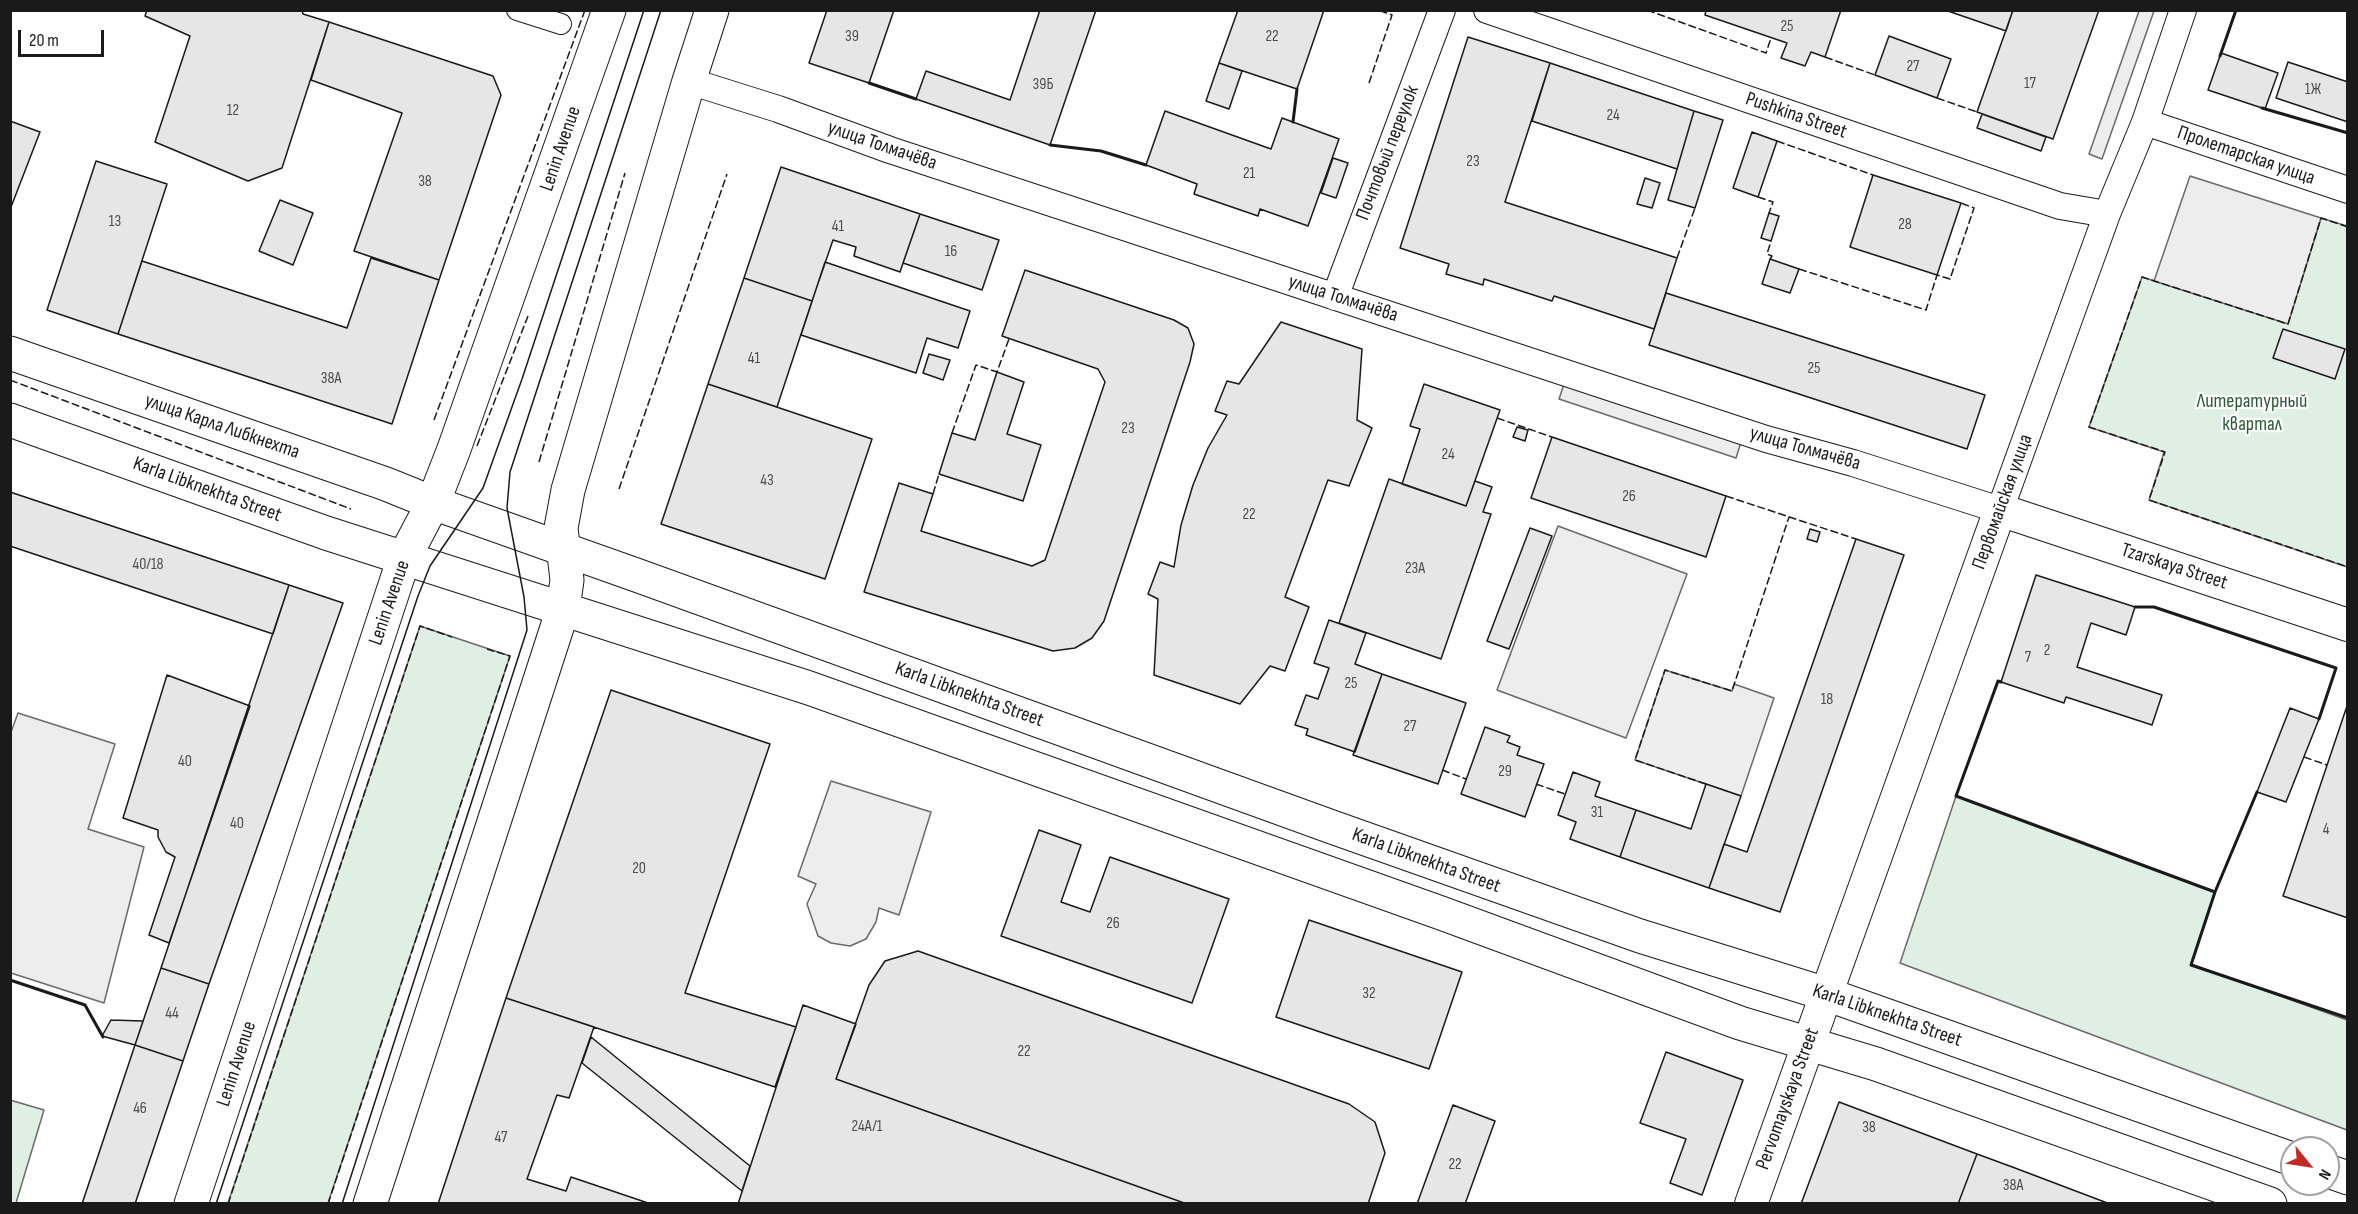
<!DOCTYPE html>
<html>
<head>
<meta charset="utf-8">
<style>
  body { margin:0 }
  #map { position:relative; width:2358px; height:1214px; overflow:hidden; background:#fff; font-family:"Sofia Sans Condensed",sans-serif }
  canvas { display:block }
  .frame { position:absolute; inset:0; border:12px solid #1a1a1a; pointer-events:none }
  .north { position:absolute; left:2280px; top:1136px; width:60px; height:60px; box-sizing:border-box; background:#fff; border:2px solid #a3a3a3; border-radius:50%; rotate:120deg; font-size:16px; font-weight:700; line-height:24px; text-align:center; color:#1a1a1a }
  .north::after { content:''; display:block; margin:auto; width:21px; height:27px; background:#c62828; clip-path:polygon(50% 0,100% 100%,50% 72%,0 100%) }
  .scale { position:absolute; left:18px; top:30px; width:86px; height:27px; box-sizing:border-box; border:3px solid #1a1a1a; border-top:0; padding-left:8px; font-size:18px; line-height:21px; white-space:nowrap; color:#1a1a1a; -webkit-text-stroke:4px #fff; paint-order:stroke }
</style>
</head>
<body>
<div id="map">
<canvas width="2358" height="1214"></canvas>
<div class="frame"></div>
<div class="north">N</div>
<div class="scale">20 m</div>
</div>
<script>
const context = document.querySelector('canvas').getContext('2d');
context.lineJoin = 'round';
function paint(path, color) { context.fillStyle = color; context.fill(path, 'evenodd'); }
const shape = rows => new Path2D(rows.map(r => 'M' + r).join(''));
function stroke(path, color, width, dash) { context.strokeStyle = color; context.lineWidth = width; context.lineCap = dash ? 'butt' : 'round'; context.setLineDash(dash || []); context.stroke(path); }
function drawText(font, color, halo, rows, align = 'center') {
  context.font = font + ' "Sofia Sans Condensed",sans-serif'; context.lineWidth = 4.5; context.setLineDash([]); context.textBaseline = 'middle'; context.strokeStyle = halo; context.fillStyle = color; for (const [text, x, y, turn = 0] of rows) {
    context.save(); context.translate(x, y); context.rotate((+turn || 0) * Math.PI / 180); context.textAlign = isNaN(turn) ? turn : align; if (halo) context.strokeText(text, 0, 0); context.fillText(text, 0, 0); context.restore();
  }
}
const green = shape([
  [2321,218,2347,226,2347,567,2149,500,2164,452,2089,427,2142,277,2288,323,2321,218],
  [420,626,510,656,328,1203,228,1203,420,626],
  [1956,796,2215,892,2191,964,2347,1020,2347,1130,1900,963,1956,796],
  [10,1100,44,1110,16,1203,11,1203,10,1100]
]);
const parking = shape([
  [2139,11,2154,11,2102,159,2089,154,2139,11],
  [2190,176,2321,218,2288,324,2154,281,2190,176],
  [1565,381,1742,439,1736,458,1559,399,1565,381],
  [1558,526,1687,574,1626,738,1497,690,1558,526],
  [1665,670,1732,691,1734,684,1774,698,1741,796,1635,760,1665,670],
  [18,713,115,744,88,829,144,847,104,1003,11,973,10,735,18,713],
  [831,781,931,812,899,915,879,908,876,922,866,939,850,946,831,943,818,936,807,904,816,884,798,876,831,781]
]);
const building = shape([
  [147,10,302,10,303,14,329,22,282,168,248,181,155,142,190,36,145,16,147,10],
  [827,10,894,10,869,83,809,63,827,10],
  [1040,10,1096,10,1050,145,916,99,926,71,1010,100,1040,10],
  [1238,10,1324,10,1297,89,1219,63,1238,10],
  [1706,10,1841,10,1825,57,1811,52,1805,66,1781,58,1787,43,1705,15,1706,10],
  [1945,10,2013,10,2006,31,1945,10],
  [2013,10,2099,10,2053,139,1977,112,2013,10],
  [329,22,493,76,501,95,439,280,354,251,402,113,311,80,329,22],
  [1889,36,1951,59,1937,98,1875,75,1889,36],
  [1468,37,1550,63,1505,202,1677,258,1654,329,1554,296,1552,301,1484,279,1483,285,1446,274,1449,264,1400,248,1468,37],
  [2221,53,2278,73,2265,109,2208,90,2221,53],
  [2288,62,2348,82,2348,122,2276,98,2288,62],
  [1219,63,1242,71,1229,109,1206,101,1219,63],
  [1550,63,1694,111,1677,169,1532,121,1550,63],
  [1165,111,1271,149,1282,118,1339,139,1308,226,1260,209,1258,216,1194,194,1197,184,1146,165,1165,111],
  [1694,111,1723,120,1695,208,1668,200,1694,111],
  [1982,114,2046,137,2041,151,1977,128,1982,114],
  [10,121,40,132,11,207,10,207,10,121],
  [1752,132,1777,141,1758,197,1733,188,1752,132],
  [1333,158,1348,163,1336,198,1321,193,1333,158],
  [96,161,167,184,118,334,47,310,96,161],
  [781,167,920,214,900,272,854,256,856,247,833,240,812,301,744,278,781,167],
  [1873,175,1961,203,1937,275,1850,247,1873,175],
  [1645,178,1660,183,1652,208,1637,204,1645,178],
  [280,200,313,213,293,265,259,251,280,200],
  [1769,213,1779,216,1771,241,1761,238,1769,213],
  [920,214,999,240,982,290,903,263,920,214],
  [371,258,439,280,392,424,118,334,142,261,347,328,371,258],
  [1770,259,1799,269,1790,293,1762,284,1770,259],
  [825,262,970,311,958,348,927,338,916,373,801,335,825,262],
  [1025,270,1174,320,1188,328,1194,344,1190,362,1104,621,1092,638,1075,648,1053,651,864,592,899,483,933,494,921,531,1032,566,1045,560,1105,382,1098,369,1002,336,1025,270],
  [744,278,812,301,777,407,708,384,744,278],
  [1666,293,1985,395,1967,449,1649,345,1666,293],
  [1281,322,1362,349,1357,420,1372,428,1349,486,1328,480,1285,597,1309,607,1285,671,1270,666,1240,704,1154,675,1158,599,1148,594,1160,562,1174,567,1181,525,1193,485,1208,448,1227,415,1215,411,1227,381,1239,384,1281,322],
  [2283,329,2345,349,2335,379,2273,358,2283,329],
  [929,354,950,360,943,380,923,373,929,354],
  [997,372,1024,382,1007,434,1041,445,1023,501,939,474,952,433,975,440,997,372],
  [708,384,872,439,825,579,661,524,708,384],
  [1424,384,1500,410,1466,506,1402,484,1420,429,1410,426,1424,384],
  [1517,427,1528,430,1525,441,1513,437,1517,427],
  [1552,437,1726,496,1706,557,1531,498,1552,437],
  [1389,479,1466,506,1475,481,1492,487,1483,512,1491,514,1441,659,1339,623,1389,479],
  [10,492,289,585,273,634,10,546,10,492],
  [1530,528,1552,536,1509,649,1487,641,1530,528],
  [1810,529,1820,532,1817,542,1807,539,1810,529],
  [1856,539,1904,555,1780,912,1709,888,1724,844,1747,852,1856,539],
  [2036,575,2135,607,2126,635,2091,623,2077,667,2162,695,2152,725,2066,697,2064,703,2001,682,2036,575],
  [289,585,343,603,209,984,161,968,289,585],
  [1329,620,1366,633,1355,664,1382,674,1355,752,1306,735,1308,729,1295,725,1306,695,1318,699,1329,668,1314,663,1329,620],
  [1382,674,1466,703,1438,784,1353,755,1382,674],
  [167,675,250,706,169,943,149,935,175,857,166,852,158,837,158,830,123,818,167,675],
  [611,690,770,744,685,993,796,1027,775,1087,506,998,611,690],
  [2348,703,2348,918,2283,896,2348,703],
  [2290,708,2319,719,2286,802,2257,792,2290,708],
  [1485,727,1510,736,1507,742,1520,747,1517,755,1544,764,1525,817,1461,794,1485,727],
  [1573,772,1600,782,1595,796,1636,810,1620,857,1570,839,1576,822,1558,815,1573,772],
  [1706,784,1741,796,1709,888,1620,857,1636,810,1691,829,1706,784],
  [1039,830,1081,845,1061,902,1090,912,1110,857,1229,899,1192,1003,1001,936,1039,830],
  [1309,920,1462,972,1429,1069,1276,1017,1309,920],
  [918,951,1349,1104,1375,1122,1385,1153,1368,1204,1187,1204,836,1079,869,985,885,961,918,951],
  [161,968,209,984,183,1061,135,1045,161,968],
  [506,998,594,1027,569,1098,557,1095,527,1179,566,1191,571,1177,651,1204,438,1204,506,998],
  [803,1005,856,1024,836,1079,1187,1204,738,1204,803,1005],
  [111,1020,143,1021,135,1045,102,1036,111,1020],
  [591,1037,750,1166,742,1191,582,1063,591,1037],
  [135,1045,183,1061,135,1204,82,1204,135,1045],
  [1666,1052,1743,1080,1702,1195,1670,1183,1686,1139,1640,1123,1666,1052],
  [1839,1102,1977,1154,1958,1204,1801,1204,1839,1102],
  [1453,1105,1495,1121,1465,1204,1417,1204,1453,1105],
  [1977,1154,2015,1168,2110,1204,1958,1204,1977,1154]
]);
const pedestrian = shape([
  [517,10,561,24]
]);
const minor = shape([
  [1487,10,2060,206,2107,214],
  [689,81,778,109,890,150,1039,199,1766,439,1853,463,2000,510,2107,214,2145,122,2183,10],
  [2145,122,2348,190],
  [1335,297,1442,10]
]);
const tertiary = shape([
  [1751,1204,2000,510,2348,625]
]);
const secondary = shape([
  [10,353,386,484,433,503,639,576,1332,827,1640,936,1826,994,2292,1159],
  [10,420,326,533,809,688,1441,913,1740,1023,1876,1064,2270,1204],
  [2328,1171,2348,1178],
  [191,1204,404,558,433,503,454,449,609,10],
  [370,1204,563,609,567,580,561,528,568,490,689,81,712,10]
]);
const tram = shape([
  [216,1204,418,596,430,566,483,488,522,379,644,10],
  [342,1204,527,630,524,597,507,508,510,472,661,10]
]);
const fence = shape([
  [1647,10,1766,53,1771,38],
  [780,11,780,10],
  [1825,57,1875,75],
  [1369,83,1392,15,1378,10],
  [1937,98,1977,112],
  [1777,141,1873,175],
  [1758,197,1773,202,1769,213],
  [2348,227,2321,218,2288,324,2142,277,2089,427,2165,452,2149,500,2348,567],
  [1677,258,1695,208],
  [1770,259,1772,256,1767,254,1771,241],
  [1799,269,1926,310,1937,275,1950,279,1974,208,1961,203],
  [10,380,351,509],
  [1497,418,1552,437],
  [434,420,585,10],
  [952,433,976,365,997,372,1009,339],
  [477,446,528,316],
  [539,462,625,173],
  [619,489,727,174],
  [933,494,939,474],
  [1726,496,1856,539],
  [2304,757,2327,765],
  [1442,770,1466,779],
  [1536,784,1565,794],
  [1706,784,1635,760,1665,670,1732,691,1789,517],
  [228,1204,420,626,452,637],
  [328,1204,510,656,487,649]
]);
const wall = shape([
  [2220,56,2236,10],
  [869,83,916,99],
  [2262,108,2348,133],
  [1293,122,1297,89],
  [1050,145,1101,151,1146,165],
  [2135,607,2154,607,2336,668,2319,719],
  [2001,682,1998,681,1956,796,2215,892],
  [2257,792,2215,892,2191,965,2348,1018],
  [10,980,85,1005,103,1037]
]);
const numberNames = [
  ["25",1787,27],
  ["39",852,37],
  ["22",1272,37],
  ["27",1913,67],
  ["17",2030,84],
  ["39Б",1043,85],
  ["1Ж",2313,90],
  ["12",233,111],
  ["24",1613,116],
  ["23",1473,162],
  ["21",1249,174],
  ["38",425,182],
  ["13",115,222],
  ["28",1905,225],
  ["41",838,227],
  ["16",951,252],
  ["41",754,359],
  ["25",1814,369],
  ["38А",331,379],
  ["23",1128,429],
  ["24",1448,455],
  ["43",767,481],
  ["26",1629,497],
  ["22",1249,515],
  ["40/18",148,565],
  ["23А",1415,569],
  ["2",2047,651],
  ["7",2028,658],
  ["25",1351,684],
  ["18",1827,700],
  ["27",1410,727],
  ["40",185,762],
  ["29",1505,772],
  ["31",1597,813],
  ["40",237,824],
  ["4",2326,830],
  ["20",639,869],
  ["26",1113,924],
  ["32",1369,994],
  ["44",172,1014],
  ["22",1024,1052],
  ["46",140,1109],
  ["24А/1",867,1127],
  ["38",1869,1128],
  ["47",501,1138],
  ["22",1455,1165],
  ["38А",2013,1186]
];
const streetNames = [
  ["Pushkina Street",1796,116,19],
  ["улица Толмачёва",882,146,19],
  ["Lenin Avenue",561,149,-71],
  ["Почтовый переулок",1388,153,-69],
  ["Пролетарская улица",2246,156,19],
  ["улица Толмачёва",1343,299,18],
  ["улица Карла Либкнехта",222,427,19],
  ["улица Толмачёва",1805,449,16],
  ["Karla Libknekhta Street",207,490,20],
  ["Первомайская улица",2003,502,-70],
  ["Tzarskaya Street",2174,567,18],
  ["Lenin Avenue",390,603,-71],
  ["Karla Libknekhta Street",969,695,20],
  ["Karla Libknekhta Street",1426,861,20],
  ["Karla Libknekhta Street",1887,1016,19],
  ["Lenin Avenue",237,1064,-72],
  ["Pervomayskaya Street",1788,1099,-70]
];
const parkNames = [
  ["Литературный",2252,402],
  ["квартал",2252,425]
];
paint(green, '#e0efe3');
stroke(green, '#6a6a6a', 1.5);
paint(parking, '#ededed');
stroke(parking, '#6a6a6a', 1.5);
paint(building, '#e6e6e6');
stroke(building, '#1a1a1a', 1.5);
stroke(pedestrian, '#1a1a1a', 22);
stroke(minor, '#1a1a1a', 28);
stroke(tertiary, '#1a1a1a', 34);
stroke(secondary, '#1a1a1a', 35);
stroke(pedestrian, '#fff', 20);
stroke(minor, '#fff', 26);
stroke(tertiary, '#fff', 32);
stroke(secondary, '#fff', 33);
stroke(tram, '#1a1a1a', 1.5);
stroke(fence, '#1a1a1a', 1.5, [8, 3]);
stroke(wall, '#1a1a1a', 3);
drawText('16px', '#4d4d4d', null, numberNames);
drawText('20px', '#1a1a1a', '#fff', streetNames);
drawText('20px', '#2b5a34', '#fff', parkNames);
</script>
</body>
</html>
